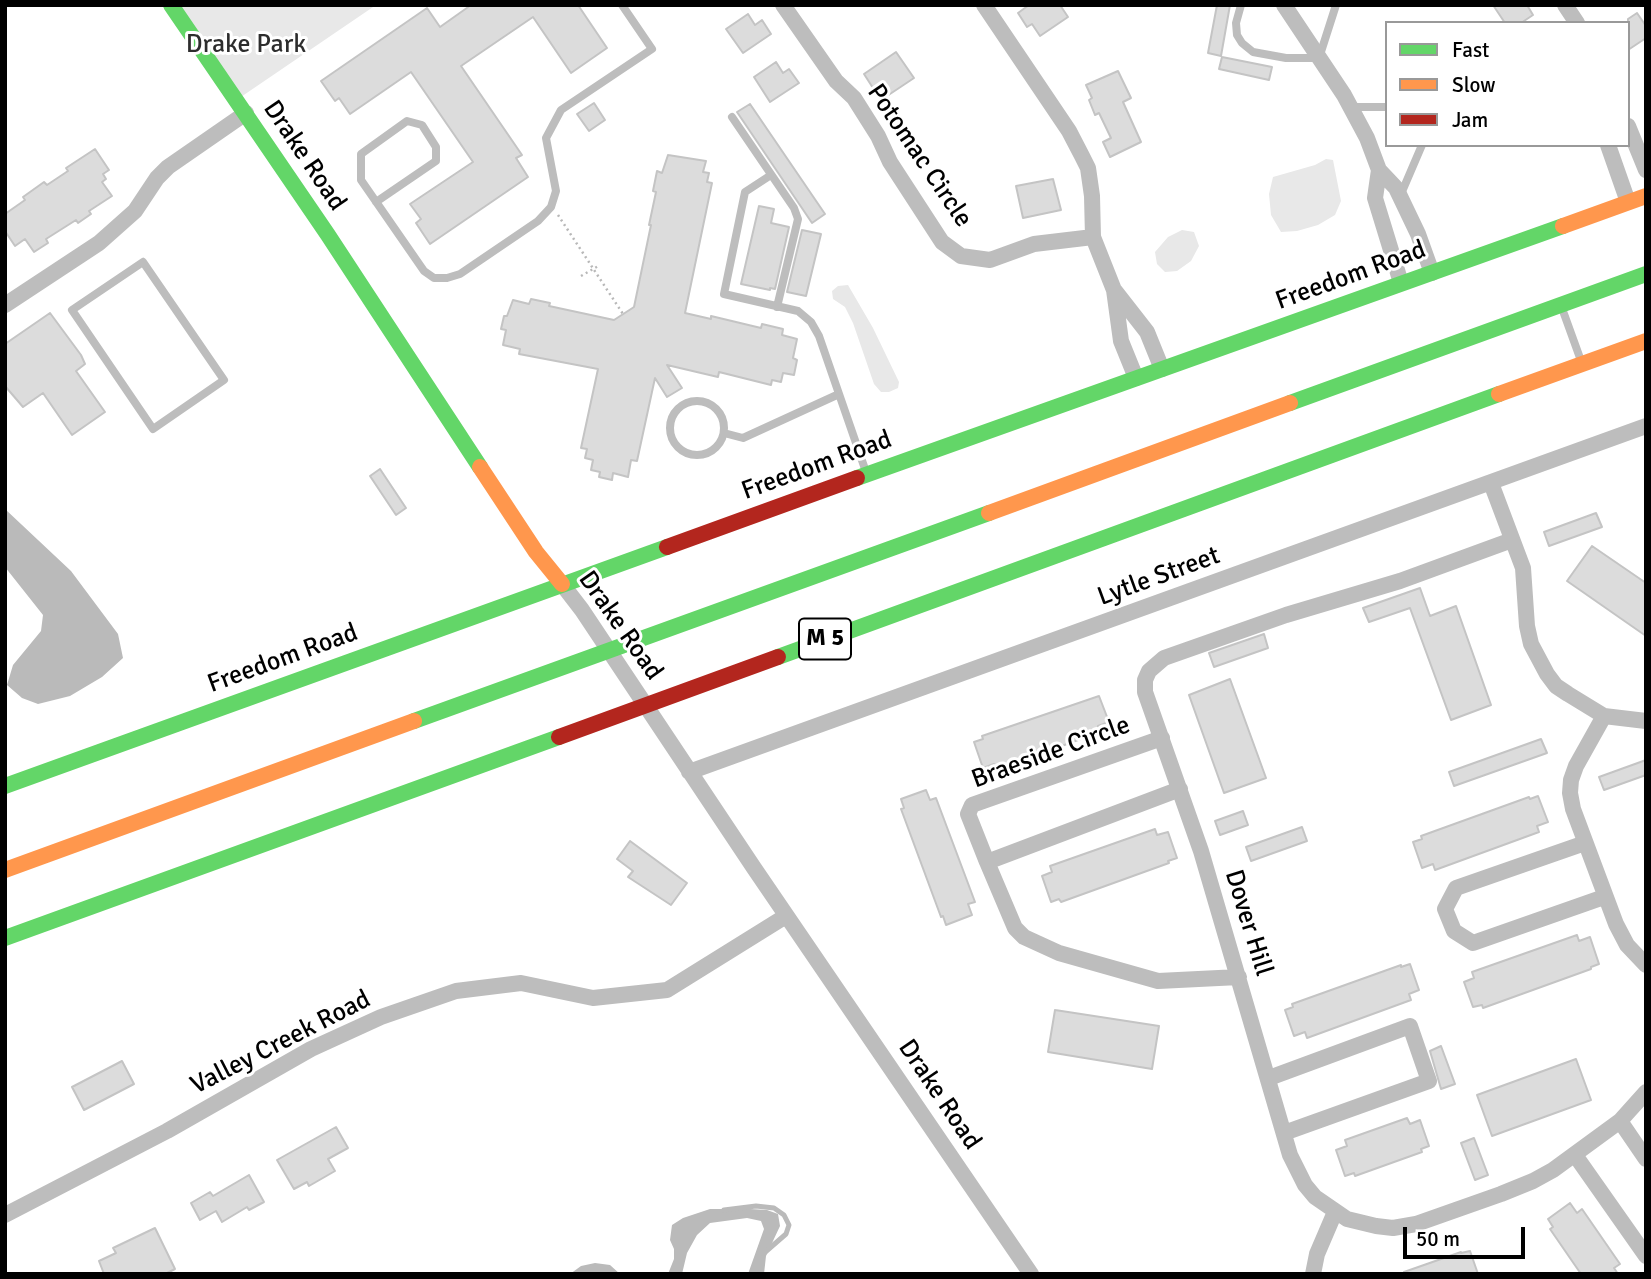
<!DOCTYPE html>
<html>
<head>
<meta charset="utf-8">
<style>
  body { margin:0 }
  #map { position:relative; width:1651px; height:1279px; overflow:hidden; background:#fff; font-family:Signika,sans-serif }
  canvas { display:block }
  .frame { position:absolute; inset:0; border:7px solid #000; pointer-events:none }
  .legend { position:absolute; left:1385px; top:21px; width:245px; height:126px; box-sizing:border-box; background:#fff; border:2px solid #999; margin:0; padding:9px 12px; list-style:none; font-size:21px; color:#000 }
  .legend li { display:flex; align-items:center; gap:14px; height:35px }
  .legend b { width:35px; border:2px solid #999 }
  .scale { position:absolute; left:1403px; top:1227px; width:122px; height:32px; box-sizing:border-box; border:4px solid #000; border-top:0; padding-left:9px; font-size:21px; line-height:24px; white-space:nowrap; color:#000; -webkit-text-stroke:5px #fff; paint-order:stroke }
</style>
</head>
<body>
<div id="map">
<canvas width="1651" height="1279"></canvas>
<div class="frame"></div>
<ul class="legend">
<li><b style="height:9px;background:#63d668"></b>Fast</li>
<li><b style="height:9px;background:#ff974d"></b>Slow</li>
<li><b style="height:9px;background:#b3261e"></b>Jam</li>
</ul>
<div class="scale">50 m</div>
</div>
<script>
const context = document.querySelector('canvas').getContext('2d');
context.lineJoin = 'round';
function paint(path, color) { context.fillStyle = color; context.fill(path, 'evenodd'); }
const shape = rows => new Path2D(rows.map(r => 'M' + r).join(''));
function stroke(path, color, width, dash) { context.strokeStyle = color; context.lineWidth = width; context.lineCap = dash ? 'butt' : 'round'; context.setLineDash(dash || []); context.stroke(path); }
function drawText(font, color, halo, rows, align = 'center') {
  context.font = font + ' Signika,sans-serif'; context.lineWidth = 6; context.setLineDash([]); context.textBaseline = 'middle'; context.strokeStyle = halo; context.fillStyle = color; for (const [text, x, y, turn = 0] of rows) {
    context.save(); context.translate(x, y); context.rotate((+turn || 0) * Math.PI / 180); context.textAlign = isNaN(turn) ? turn : align; if (halo) context.strokeText(text, 0, 0); context.fillText(text, 0, 0); context.restore();
  }
}
const green = shape([
  [170,5,376,5,235,101],
  [1326,159,1333,160,1341,201,1335,215,1318,225,1297,231,1281,232,1271,215,1269,194,1273,177,1315,165],
  [1182,230,1194,232,1199,246,1191,261,1177,271,1165,272,1157,264,1155,252,1168,237],
  [848,285,873,328,899,382,898,388,889,392,881,392,874,384,853,323,845,307,833,299,832,291,838,286]
]);
const water = shape([
  [5,509,71,571,118,634,123,658,102,677,70,696,38,704,22,698,7,685,13,665,41,631,43,615,5,567],
  [710,1209,750,1209,767,1210,778,1214,780,1226,766,1256,764,1274,748,1274,764,1229,761,1221,747,1218,710,1223,697,1235,687,1253,682,1274,668,1274,674,1259,674,1249,670,1240,672,1225,683,1218],
  [595,1263,610,1265,620,1274,570,1274,581,1266]
]);
const stream = shape([
  [724,1210,756,1206,774,1208,784,1215,789,1225,786,1234,763,1254]
]);
const building = shape([
  [471,5,578,5,607,48,571,73,533,17,461,66,522,155,516,158,528,177,430,244,416,223,421,219,410,204,473,162,411,72,350,114,339,98,335,101,321,81,427,8,440,27,471,5],
  [1029,5,1060,5,1068,17,1040,36,1032,24,1027,27,1018,13,1029,5],
  [1217,5,1230,5,1221,56,1208,53,1217,5],
  [1493,5,1527,5,1533,15,1521,23,1505,23,1493,5],
  [1637,13,1646,26,1646,38,1628,50,1628,19,1637,13],
  [748,14,755,25,762,20,771,34,743,53,726,29,748,14],
  [896,52,914,78,884,98,876,86,873,88,864,74,896,52],
  [1222,57,1272,67,1269,80,1219,69,1222,57],
  [776,62,783,73,789,69,799,83,770,102,754,77,776,62],
  [1118,71,1131,98,1123,102,1141,142,1110,157,1103,142,1111,138,1099,113,1095,115,1089,100,1092,98,1086,85,1118,71],
  [594,103,605,120,589,131,577,114,594,103],
  [750,104,825,214,812,223,737,112,750,104],
  [95,149,109,170,103,174,106,179,102,182,112,196,89,211,91,214,78,223,76,220,46,239,48,243,34,252,25,239,15,246,5,231,5,214,25,200,23,197,44,182,47,185,68,171,66,168,95,149],
  [668,155,706,161,703,172,709,173,707,182,712,183,685,313,711,319,711,316,761,328,762,324,783,329,782,335,797,339,793,358,797,360,794,375,783,373,781,382,772,380,771,385,719,372,718,377,667,365,682,388,667,397,655,378,637,461,631,460,628,477,613,473,612,480,599,477,600,472,591,470,593,460,585,458,587,449,581,448,598,369,519,354,520,349,503,345,506,330,501,329,504,316,507,316,513,300,529,304,531,299,550,303,549,306,614,320,634,307,651,225,649,225,656,192,653,191,657,171,662,173,668,155],
  [1053,179,1061,210,1023,218,1016,186,1053,179],
  [759,206,774,209,771,223,789,227,775,289,770,288,770,290,741,284,759,206],
  [802,230,821,234,806,296,787,292,802,230],
  [50,313,81,355,85,364,76,371,105,412,72,435,43,393,23,407,5,386,5,344,50,313],
  [380,469,406,508,396,515,370,476,380,469],
  [1596,513,1602,527,1549,546,1544,532,1596,513],
  [1592,546,1646,583,1646,636,1567,581,1592,546],
  [1420,588,1430,616,1456,606,1491,705,1451,720,1410,608,1369,622,1363,608,1420,588],
  [1264,634,1268,648,1214,667,1209,653,1264,634],
  [1230,679,1266,778,1224,793,1189,695,1230,679],
  [1099,696,1109,722,1098,726,1100,732,996,770,994,764,983,768,974,742,983,739,982,736,1099,696],
  [1541,739,1547,753,1454,786,1449,772,1541,739],
  [1646,760,1646,775,1604,790,1599,777,1646,760],
  [926,790,930,800,936,798,975,902,968,904,972,915,946,925,943,916,941,917,901,809,904,808,901,799,926,790],
  [1538,796,1548,822,1537,826,1539,832,1435,870,1433,864,1422,868,1413,842,1422,839,1421,836,1529,797,1530,799,1538,796],
  [1243,811,1248,825,1220,835,1215,821,1243,811],
  [1302,827,1307,841,1251,861,1246,847,1302,827],
  [1155,829,1157,835,1168,832,1177,858,1168,861,1169,863,1061,902,1059,899,1051,902,1042,876,1052,872,1050,866,1155,829],
  [630,841,687,883,671,905,628,877,633,871,617,859,630,841],
  [1577,935,1579,941,1590,937,1599,964,1591,967,1591,969,1483,1008,1482,1005,1473,1007,1464,982,1474,978,1472,972,1577,935],
  [1410,964,1419,990,1409,994,1411,1000,1307,1038,1305,1032,1294,1036,1285,1010,1293,1007,1292,1004,1401,965,1401,967,1410,964],
  [1055,1010,1159,1026,1152,1069,1048,1052,1055,1010],
  [1441,1046,1455,1084,1441,1089,1430,1051,1441,1046],
  [1576,1059,1591,1100,1492,1136,1477,1095,1576,1059],
  [122,1061,134,1084,84,1110,72,1087,122,1061],
  [1407,1118,1410,1124,1420,1120,1429,1146,1421,1149,1422,1152,1355,1176,1354,1173,1345,1176,1336,1150,1347,1146,1345,1140,1407,1118],
  [336,1127,348,1148,328,1159,335,1171,309,1186,307,1182,294,1189,277,1160,336,1127],
  [1474,1138,1488,1175,1475,1180,1461,1143,1474,1138],
  [249,1175,264,1202,249,1210,247,1207,222,1222,216,1211,200,1220,191,1203,210,1192,213,1196,249,1175],
  [1570,1203,1577,1213,1582,1209,1620,1264,1614,1268,1618,1274,1581,1274,1550,1229,1553,1227,1548,1219,1570,1203],
  [155,1228,175,1269,165,1274,104,1274,99,1261,116,1253,113,1248,155,1228],
  [1470,1251,1478,1274,1404,1274,1404,1272,1461,1252,1461,1253,1470,1251]
]);
const path = shape([
  [558,215,623,314],
  [581,276,600,265]
]);
const lane = shape([
  [1241,5,1236,23,1237,35,1242,43,1253,52,1286,58,1319,58,1336,5],
  [1351,107,1387,107],
  [732,117,794,208,798,219,777,307],
  [771,175,745,192,724,294,798,311,811,322,819,336,866,472],
  [1401,194,1422,145],
  [376,202,436,161,436,147,422,125,407,121,361,154,361,180,424,271,434,278,447,278,460,274,538,221,551,207,556,191,546,138,561,110,652,49,622,5],
  [143,262,224,380,153,429,72,310,143,262],
  [1563,311,1580,358],
  '670 428a27 27 0 1 1 54 0a27 27 0 1 1-54 0Z',
  [724,433,743,438,839,394]
]);
const street = shape([
  [783,5,836,81,854,98,878,136,890,162,942,242,961,256,990,260,1034,244,1093,237,1092,196,1088,168,1082,156,1069,131,984,5],
  [1284,5,1344,95,1367,138,1379,170,1396,188,1418,234,1432,273],
  [1565,5,1577,23],
  [1628,126,1646,170],
  [1608,145,1628,202],
  [1379,170,1375,198,1401,283],
  [1093,237,1114,290,1121,341,1136,378],
  [1115,291,1147,332,1162,369],
  [5,305,99,243,135,211,157,178,168,167,246,113],
  [1491,483,1523,568,1527,626,1531,644,1547,674,1556,686,1568,694,1604,716,1646,721],
  [1512,540,1400,581,1286,615,1164,658,1149,671,1145,680,1145,692,1201,851,1290,1155,1305,1185,1315,1197,1347,1219,1376,1226,1393,1228,1416,1224,1501,1194,1533,1181,1553,1170,1620,1121,1646,1092],
  [562,584,582,610,754,868,1031,1274],
  [1604,716,1576,766,1571,780,1570,793,1573,809,1616,924,1627,945,1646,965],
  [689,772,1646,426],
  [1180,789,987,862,1015,928,1024,937,1059,953,1158,981,1239,977],
  [1585,843,1456,888,1445,909,1454,931,1473,943,1604,897],
  [987,862,968,814,972,805,1162,738],
  [1269,1078,1410,1026,1429,1081,1284,1133],
  [1620,1121,1646,1159],
  [1575,1155,1646,1256],
  [5,1215,167,1131,311,1049,381,1017,456,991,521,983,593,998,667,990,786,916],
  [1313,1274,1317,1254,1335,1212]
]);
const fast = shape([
  [171,5,328,235,480,467],
  [1290,403,1646,274],
  [857,478,1563,226],
  [778,657,1499,394],
  [414,721,989,513],
  [5,786,667,547],
  [5,938,559,737]
]);
const slow = shape([
  [1563,226,1646,196],
  [1499,394,1646,341],
  [480,467,536,552,562,584],
  [989,513,1290,403],
  [5,870,414,721]
]);
const jam = shape([
  [667,547,857,478],
  [559,737,778,657]
]);
const shields = [
  [825,639,52]
];
const shieldNames = [
  ["M 5",825,639]
];
const parkNames = [
  ["Drake Park",246,45]
];
const streetNames = [
  ["Drake Road",304,156,56],
  ["Potomac Circle",919,156,56],
  ["Freedom Road",1351,276,-20],
  ["Freedom Road",817,466,-20],
  ["Lytle Street",1159,577,-20],
  ["Drake Road",620,626,55],
  ["Freedom Road",283,659,-20],
  ["Braeside Circle",1051,753,-20],
  ["Dover Hill",1248,923,73],
  ["Valley Creek Road",281,1043,-27],
  ["Drake Road",939,1095,56]
];
paint(green, '#e8e8e8');
paint(water, '#bababa');
stroke(stream, '#bababa', 5);
paint(building, '#dcdcdc');
stroke(building, '#c4c4c4', 2);
stroke(path, '#b8b8b8', 2.5, [2, 3.5]);
stroke(lane, '#bdbdbd', 8);
stroke(street, '#bdbdbd', 16);
stroke(fast, '#63d668', 16);
stroke(slow, '#ff974d', 16);
stroke(jam, '#b3261e', 16);
for (const [x, y, w] of shields) { const box = new Path2D(); box.roundRect(x - w / 2, y - 20.5, w, 41, 5); context.fillStyle = '#fff'; context.fill(box); stroke(box, '#000', 2); }
drawText('bold 24px', '#000', null, shieldNames);
drawText('26px', '#2d2d2d', '#fff', parkNames);
drawText('26px', '#000', '#fff', streetNames);
</script>
</body>
</html>
